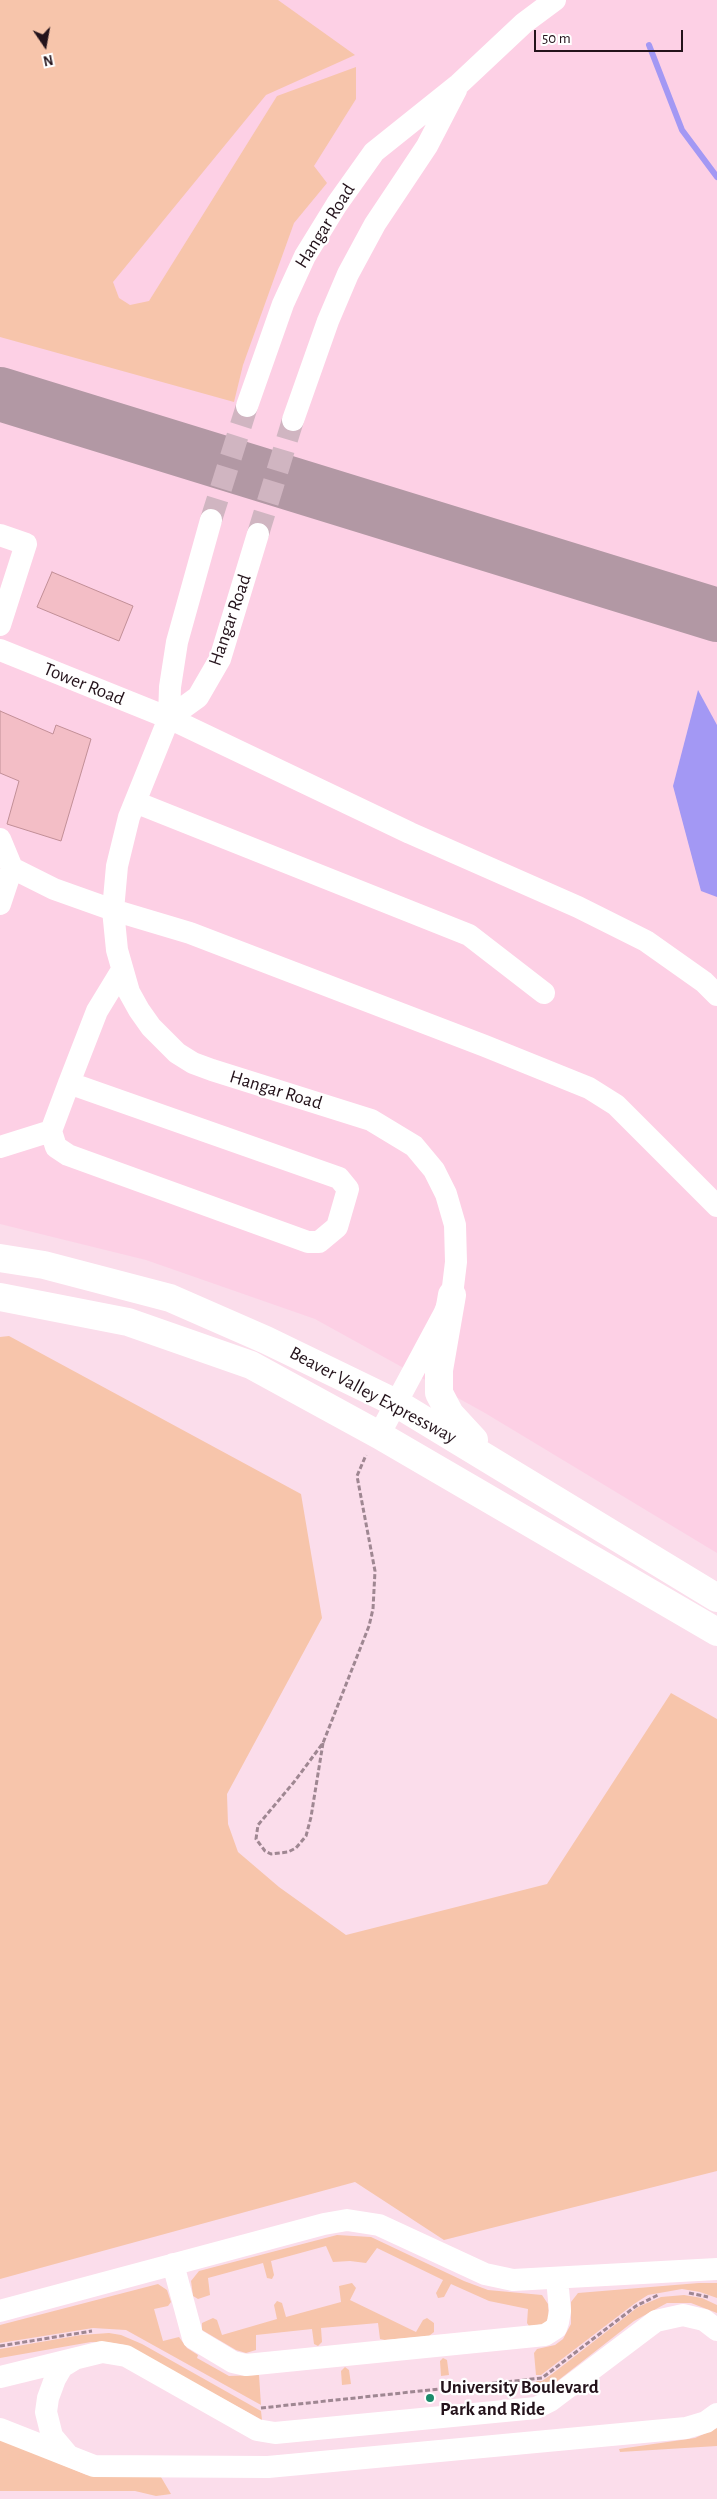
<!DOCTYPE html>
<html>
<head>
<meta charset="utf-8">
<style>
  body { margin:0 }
  #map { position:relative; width:717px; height:2499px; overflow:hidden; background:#fbddeb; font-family:"Alegreya Sans",sans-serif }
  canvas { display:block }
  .north { position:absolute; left:20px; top:20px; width:50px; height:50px; -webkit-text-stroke:4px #fff; paint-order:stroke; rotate:168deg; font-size:14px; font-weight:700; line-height:20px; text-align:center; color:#24131b }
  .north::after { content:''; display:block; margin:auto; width:18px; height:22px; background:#24131b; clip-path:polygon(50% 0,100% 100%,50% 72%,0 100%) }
  .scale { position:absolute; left:534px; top:30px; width:149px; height:22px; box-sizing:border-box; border:2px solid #24131b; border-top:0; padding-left:6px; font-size:15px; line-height:18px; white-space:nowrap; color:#24131b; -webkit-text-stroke:4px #fff; paint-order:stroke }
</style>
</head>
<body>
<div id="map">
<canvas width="717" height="2499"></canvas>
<div class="north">N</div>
<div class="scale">50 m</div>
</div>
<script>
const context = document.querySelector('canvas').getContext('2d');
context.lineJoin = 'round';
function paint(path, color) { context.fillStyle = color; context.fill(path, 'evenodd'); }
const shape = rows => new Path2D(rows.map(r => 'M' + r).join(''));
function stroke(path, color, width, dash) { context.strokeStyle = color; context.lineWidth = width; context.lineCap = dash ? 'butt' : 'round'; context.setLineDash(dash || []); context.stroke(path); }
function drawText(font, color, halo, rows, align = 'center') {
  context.font = font + ' "Alegreya Sans",sans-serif'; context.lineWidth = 4.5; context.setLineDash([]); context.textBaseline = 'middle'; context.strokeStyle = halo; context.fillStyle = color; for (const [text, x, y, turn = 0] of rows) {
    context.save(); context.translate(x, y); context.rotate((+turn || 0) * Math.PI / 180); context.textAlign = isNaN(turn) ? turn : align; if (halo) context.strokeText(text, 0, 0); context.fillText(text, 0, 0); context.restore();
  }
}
const built = shape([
  [0,0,717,0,717,1553,485,1413,315,1319,146,1260,0,1224]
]);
const green = shape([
  [0,0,278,0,355,55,266,95,113,282,119,298,130,305,149,301,277,96,356,67,356,99,314,166,327,183,294,223,243,365,234,402,0,337],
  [9,1336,301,1494,322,1618,227,1794,228,1824,238,1852,279,1887,346,1935,547,1884,671,1693,717,1719,717,2171,444,2240,355,2182,0,2279,0,1337],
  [337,2235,371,2237,464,2281,488,2290,542,2295,548,2304,549,2317,545,2324,529,2326,527,2323,528,2309,489,2301,451,2284,444,2297,438,2298,436,2293,443,2280,377,2248,366,2263,350,2261,333,2262,326,2246,271,2261,274,2275,272,2279,267,2278,263,2263,208,2278,210,2295,198,2299,193,2296,191,2281,199,2271],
  [352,2283,356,2288,350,2300,416,2332,423,2320,427,2318,434,2323,434,2332,429,2336,385,2340,380,2339,378,2323,321,2328,322,2342,318,2346,314,2344,312,2329,256,2335,256,2350,246,2353,236,2350,202,2330,202,2323,213,2318,217,2320,222,2335,277,2319,274,2305,277,2301,282,2303,286,2317,341,2302,339,2286],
  [699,2283,717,2283,717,2298,700,2292,682,2289,648,2295,634,2304,541,2375,536,2375,534,2353,537,2349,555,2345,563,2339,571,2324,571,2302,578,2293],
  [158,2284,167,2290,171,2302,168,2306,154,2309,163,2341,179,2337,187,2348,198,2355,197,2358,229,2376,259,2375,261,2405,126,2330,93,2328,0,2343,0,2325],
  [684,2295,702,2298,717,2305,717,2313,691,2303,667,2303,634,2321,551,2386,537,2394,536,2381,542,2381,552,2374,638,2307,661,2297],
  [109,2333,121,2335,142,2344,261,2411,262,2420,125,2345,106,2342,91,2342,0,2358,0,2349,81,2335],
  [443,2358,447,2360,449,2375,441,2376,440,2361],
  [345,2367,349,2370,351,2384,342,2385,341,2371],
  [717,2428,717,2446,620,2452,619,2449,695,2438],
  [0,2439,87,2475,161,2477,171,2494,156,2496,135,2491,0,2491]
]);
const water = shape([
  [698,690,717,725,717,897,701,891,673,786]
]);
const stream = shape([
  [649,45,682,130,717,177]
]);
const taxiway = shape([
  [0,394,717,615]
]);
const building = shape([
  [52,572,133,606,119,641,37,607,52,572],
  [0,711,53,734,56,725,91,739,61,841,7,824,19,781,0,773,0,711]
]);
const minorTunnel = shape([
  [211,520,247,406],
  [258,534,293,420]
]);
const path = shape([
  [323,1743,311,1817,306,1836,296,1848,288,1852,271,1854,265,1851,256,1839,258,1825,294,1782,323,1743,369,1626,373,1609,375,1571,357,1476,366,1455],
  [689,2293,708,2297],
  [0,2346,92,2331],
  [261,2408,542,2378,636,2306,658,2295]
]);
const minor = shape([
  [247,406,283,304,305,256,337,204,374,152,459,84,524,23,555,0],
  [293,420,328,321,348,274,375,224,427,146,456,90],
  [211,520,177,642,170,687,169,718,129,817,117,866,113,910,117,950,129,992,139,1010,151,1027,177,1053,193,1063,212,1070,371,1120,414,1146,434,1170,446,1194,455,1225,456,1262,452,1295,444,1314,379,1435],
  [0,535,26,544,0,625],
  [0,650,169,718,410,833,578,907,646,941,704,982,717,995],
  [169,718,198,697,220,659,258,534],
  [135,802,469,935,544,993],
  [0,839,12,868,54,889,113,910,190,933,485,1046,589,1088,616,1105,717,1206],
  [0,904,12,868],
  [69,1083,339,1178,348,1189,337,1227,319,1242,308,1242,68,1155,56,1147,51,1131,69,1083,97,1011,122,970],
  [0,1147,51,1131],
  [173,2264,193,2338,233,2362,246,2365,545,2335,556,2328,558,2322,560,2311,557,2278],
  [0,2311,324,2224,347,2220,379,2225,485,2274,513,2280,717,2269],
  [0,2377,102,2352,126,2356,257,2430,275,2433,536,2408,550,2401,656,2321,683,2315,704,2320,717,2330],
  [0,2429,94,2466,268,2467,686,2428,706,2422,717,2414],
  [68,2455,52,2436,46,2412,48,2398,55,2379,62,2367,75,2359]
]);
const highway = shape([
  [0,1258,44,1265,170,1298,266,1340,396,1403,717,1598],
  [452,1295,439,1370,439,1393,450,1414,474,1440],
  [0,1297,128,1322,251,1365,379,1435,717,1632]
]);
const markers = [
  [430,2398,5,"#1b8b6b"]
];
const streetNames = [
  ["Hangar Road",325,226,-58],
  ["Hangar Road",230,620,-71],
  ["Tower Road",84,684,22],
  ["Hangar Road",276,1090,17],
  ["Beaver Valley Expressway",373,1395,28]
];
const poiNames = [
  ["University Boulevard",440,2387],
  ["Park and Ride",440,2409]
];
paint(built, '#fdd0e5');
paint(green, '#f7c5ab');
paint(water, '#a398f4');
stroke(stream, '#a398f4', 6);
stroke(taxiway, '#b298a4', 54);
paint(building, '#f3bec6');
stroke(building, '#c28f97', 1);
stroke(minorTunnel, '#d0b5c1', 22, [22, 11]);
stroke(path, '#9f8792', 3, [5, 2.5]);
stroke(minor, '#fff', 22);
stroke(highway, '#fff', 28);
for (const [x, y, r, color] of markers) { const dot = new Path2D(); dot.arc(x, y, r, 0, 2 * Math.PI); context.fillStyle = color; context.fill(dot); stroke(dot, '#fff', 2); }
drawText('19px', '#24131b', '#fff', streetNames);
drawText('bold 19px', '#24131b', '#fff', poiNames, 'left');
</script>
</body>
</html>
